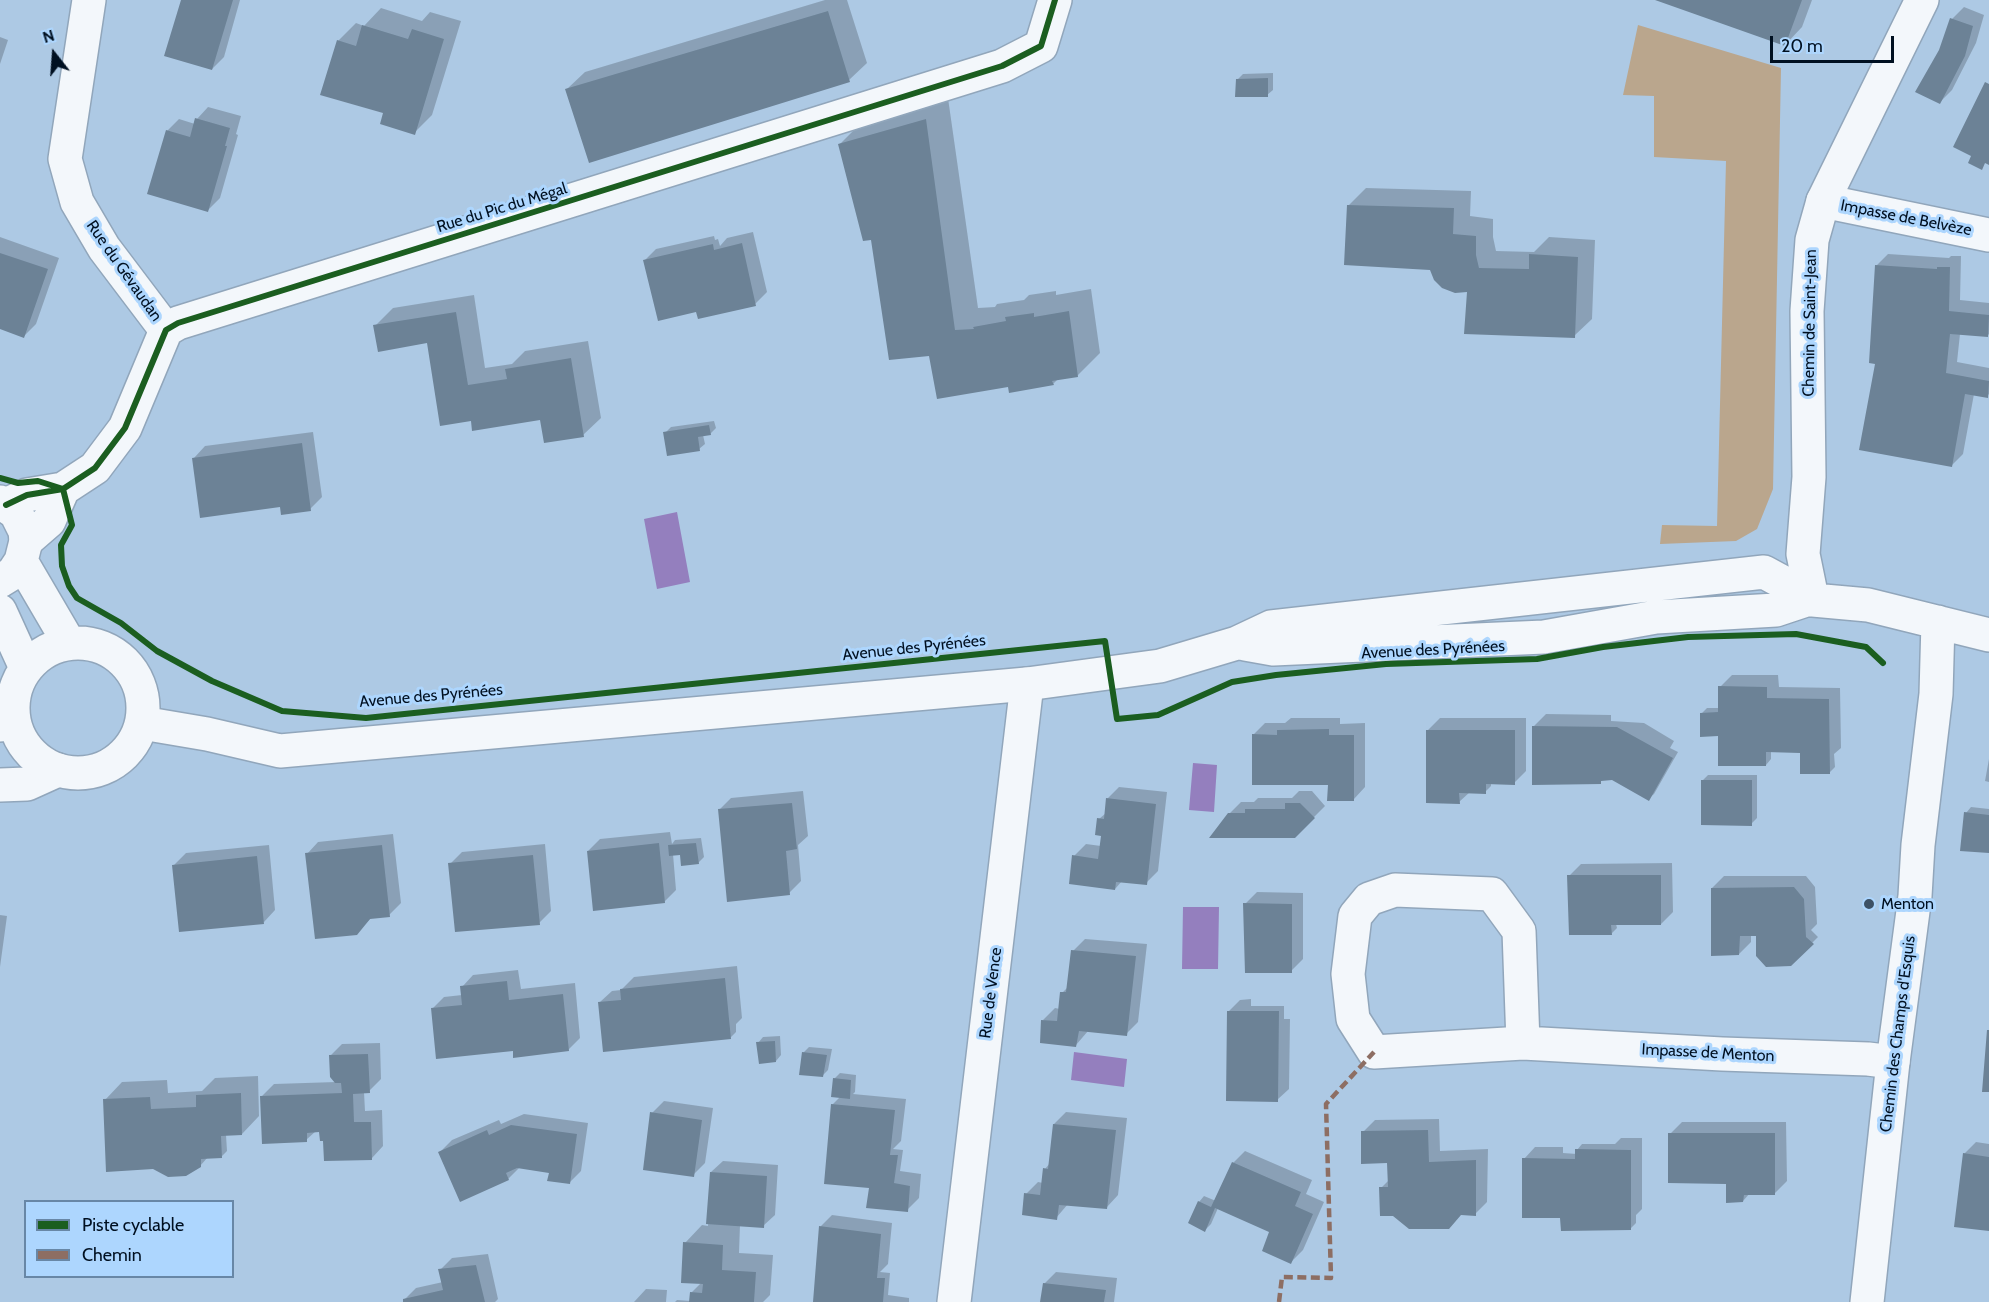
<!DOCTYPE html>
<html>
<head>
<meta charset="utf-8">
<style>
  body { margin:0 }
  #map { position:relative; width:1989px; height:1302px; overflow:hidden; background:#adc9e4; font-family:Cabin,sans-serif }
  canvas { display:block }
  .legend { position:absolute; left:24px; top:1200px; width:210px; height:78px; box-sizing:border-box; background:#add6fe; border:2px solid #6887a6; margin:0; padding:8px 10px; list-style:none; font-size:18px; color:#001021 }
  .legend li { display:flex; align-items:center; gap:12px; height:30px }
  .legend b { width:30px; border:2px solid #6887a6 }
  .north { position:absolute; left:24px; top:24px; width:60px; height:60px; -webkit-text-stroke:4px #add6fe; paint-order:stroke; rotate:343deg; font-size:16px; font-weight:700; line-height:24px; text-align:center; color:#001021 }
  .north::after { content:''; display:block; margin:auto; width:21px; height:27px; background:#001021; clip-path:polygon(50% 0,100% 100%,50% 72%,0 100%) }
  .scale { position:absolute; left:1770px; top:36px; width:124px; height:27px; box-sizing:border-box; border:3px solid #001021; border-top:0; padding-left:8px; font-size:18px; line-height:21px; white-space:nowrap; color:#001021; -webkit-text-stroke:4px #add6fe; paint-order:stroke }
</style>
</head>
<body>
<div id="map">
<canvas width="1989" height="1302"></canvas>
<ul class="legend">
<li><b style="height:8px;background:#1b5e20"></b>Piste cyclable</li>
<li><b style="height:8px;background:#8d6e63"></b>Chemin</li>
</ul>
<div class="north">N</div>
<div class="scale">20 m</div>
</div>
<script>
const context = document.querySelector('canvas').getContext('2d');
context.lineJoin = 'round';
function paint(path, color) { context.fillStyle = color; context.fill(path, 'evenodd'); }
const shape = rows => new Path2D(rows.map(r => 'M' + r).join(''));
function stroke(path, color, width, dash) { context.strokeStyle = color; context.lineWidth = width; context.lineCap = dash ? 'butt' : 'round'; context.setLineDash(dash || []); context.stroke(path); }
function drawText(font, color, halo, rows, align = 'center') {
  context.font = font + ' Cabin,sans-serif'; context.lineWidth = 6; context.setLineDash([]); context.textBaseline = 'middle'; context.strokeStyle = halo; context.fillStyle = color; for (const [text, x, y, turn = 0] of rows) {
    context.save(); context.translate(x, y); context.rotate((+turn || 0) * Math.PI / 180); context.textAlign = isNaN(turn) ? turn : align; if (halo) context.strokeText(text, 0, 0); context.fillText(text, 0, 0); context.restore();
  }
}
const green = shape([
  [1638,25,1781,68,1773,489,1757,529,1736,541,1660,544,1662,525,1717,526,1726,161,1654,157,1654,96,1623,95]
]);
const water = shape([
  [677,512,690,582,657,589,644,519],
  [1193,763,1217,765,1214,812,1189,810],
  [1183,907,1219,907,1218,969,1182,969],
  [1074,1052,1127,1059,1124,1087,1071,1080]
]);
const shadow = shape([
  [182,0,240,0,224,57,212,69],
  [825,0,847,0,867,63,849,80,567,89,585,72],
  [1659,0,1812,0,1802,27,1785,45],
  [1964,7,1984,15,1976,43,1952,90,1940,102,1940,51,1952,19],
  [381,8,422,21,430,12,461,21,432,115,414,133,385,112,338,41,356,23,364,26],
  [0,37,8,40,0,64],
  [1273,73,1273,90,1267,95,1237,80,1243,74],
  [948,98,978,308,995,307,997,304,1024,300,1029,295,1056,291,1056,295,1091,289,1100,353,1077,376,1059,378,1053,384,1010,385,930,354,872,238,839,145,862,122],
  [208,107,241,116,236,134,238,135,220,198,208,210,167,131,179,119,195,124,197,119],
  [1366,188,1471,191,1470,216,1493,219,1493,237,1496,251,1534,252,1549,237,1595,240,1592,319,1574,336,1468,290,1431,268,1348,206],
  [753,232,767,292,755,304,697,311,644,261,656,249,714,236,715,240,718,239,720,246,727,238],
  [0,237,59,258,36,324,24,336,0,328],
  [1888,254,1949,258,1951,256,1961,256,1960,300,1989,303,1989,334,1987,336,1960,334,1957,362,1989,368,1989,394,1987,396,1974,394,1963,454,1951,466,1877,363,1876,266],
  [474,295,485,368,512,364,525,351,588,341,601,418,583,435,542,418,472,419,428,341,375,326,393,308],
  [714,421,716,428,710,434,703,435,705,444,699,449,665,433,671,427],
  [313,432,322,497,310,509,281,506,194,458,205,446],
  [1732,675,1778,675,1779,687,1840,688,1841,748,1834,754,1835,767,1829,773,1802,750,1771,751,1771,759,1766,765,1720,733,1702,713,1707,708,1720,708,1720,687],
  [1546,714,1611,715,1611,721,1644,723,1674,741,1670,748,1678,752,1654,794,1648,799,1612,778,1603,779,1600,782,1534,726],
  [1291,718,1340,718,1340,724,1365,723,1365,787,1354,799,1253,735,1265,723,1285,723],
  [1440,718,1526,718,1526,771,1514,783,1491,783,1491,786,1485,792,1470,792,1459,802,1428,730],
  [1989,759,1989,782,1985,781],
  [1708,775,1757,775,1757,818,1751,824,1702,781],
  [1119,787,1167,792,1158,871,1146,883,1122,881,1115,889,1074,856,1086,844,1101,846,1102,835,1099,819,1106,813,1107,799],
  [803,791,808,836,798,845,801,881,789,893,719,810,731,798],
  [1299,791,1312,791,1325,806,1314,817,1229,814,1241,802,1254,802,1258,798,1292,798],
  [1971,807,1989,809,1989,851,1966,813],
  [670,832,672,844,675,840,701,838,704,857,698,863,681,853,673,854,676,890,664,902,588,851,600,839],
  [393,834,401,903,389,915,372,917,357,933,307,854,318,842],
  [545,844,551,911,539,923,450,864,462,852],
  [269,845,275,910,264,922,174,865,186,853],
  [1672,863,1673,912,1661,924,1616,924,1617,928,1611,934,1569,876,1581,864],
  [1724,876,1806,876,1815,887,1817,924,1811,930,1818,937,1790,965,1758,935,1751,935,1751,942,1739,954,1712,888],
  [1257,892,1303,893,1303,959,1291,971,1245,904],
  [0,915,7,916,0,967],
  [1085,939,1147,944,1138,1022,1126,1034,1088,1031,1076,1045,1043,1020,1055,1008,1060,1009,1062,993,1068,987,1073,951],
  [737,966,742,1018,736,1024,736,1032,731,1037,600,1002,612,991,621,990,634,977],
  [518,970,521,989,575,983,580,1038,568,1050,514,1048,432,1009,444,997,462,995,462,987,473,975],
  [1251,999,1251,1006,1284,1006,1284,1019,1290,1019,1289,1089,1277,1100,1228,1012,1240,1000],
  [780,1036,781,1055,776,1061,758,1043,763,1037],
  [380,1043,381,1079,369,1091,364,1092,365,1111,382,1110,383,1146,372,1158,325,1140,320,1131,316,1131,306,1140,262,1096,274,1084,336,1082,330,1056,342,1044],
  [809,1047,832,1049,828,1070,823,1075,803,1053],
  [840,1073,856,1075,855,1092,853,1094,906,1099,901,1141,893,1149,903,1150,900,1171,921,1174,919,1198,907,1210,871,1187,832,1105,840,1097,834,1079],
  [258,1076,259,1116,242,1134,226,1135,227,1151,221,1157,208,1157,200,1166,105,1100,122,1082,167,1080,168,1093,202,1091,215,1078],
  [664,1101,713,1108,705,1163,693,1175,652,1113],
  [1066,1112,1127,1118,1118,1195,1107,1207,1068,1204,1056,1218,1026,1194,1038,1182,1043,1183,1045,1169,1050,1163,1054,1124],
  [524,1114,588,1123,581,1171,570,1182,551,1172,520,1167,508,1179,440,1152,452,1140,499,1120,501,1124],
  [1439,1119,1440,1151,1488,1149,1487,1202,1475,1214,1381,1188,1390,1179,1389,1161,1363,1132,1375,1120],
  [1682,1122,1786,1122,1787,1181,1775,1193,1750,1193,1743,1201,1727,1182,1670,1134],
  [1621,1138,1642,1138,1642,1209,1636,1215,1636,1223,1630,1229,1562,1219,1524,1159,1535,1147,1563,1147,1563,1153,1577,1154,1577,1150,1582,1144,1615,1144],
  [1976,1142,1989,1144,1989,1229,1964,1154],
  [1245,1151,1312,1180,1306,1194,1324,1202,1303,1250,1291,1262,1271,1232,1218,1208,1211,1224,1205,1230,1199,1202,1204,1196,1216,1201,1233,1163],
  [723,1161,778,1165,775,1215,763,1226,740,1225,739,1253,773,1255,770,1295,763,1302,675,1302,677,1300,691,1301,691,1293,701,1283,685,1243,702,1225,708,1226,711,1172],
  [832,1215,892,1223,888,1264,880,1272,890,1273,888,1295,909,1298,909,1302,814,1302,820,1227],
  [488,1254,498,1299,495,1302,405,1302,404,1300,416,1288,443,1282,440,1270,452,1258],
  [1056,1272,1117,1278,1114,1302,1041,1302,1044,1284],
  [646,1289,667,1290,666,1302,634,1302]
]);
const building = shape([
  [181,0,233,0,212,70,164,56],
  [1655,0,1802,0,1785,46],
  [828,11,850,82,589,163,565,89],
  [1950,18,1973,26,1965,56,1940,104,1915,92,1939,50],
  [362,25,408,39,412,29,444,39,415,135,380,124,383,113,320,95,337,40,356,46],
  [1268,78,1268,97,1235,97,1236,79],
  [1985,82,1989,84,1989,165,1985,163,1982,170,1968,163,1971,156,1953,147],
  [195,118,230,128,225,146,227,146,208,212,147,194,166,130,190,137],
  [926,119,955,330,974,329,973,327,1006,321,1005,317,1034,313,1034,317,1069,311,1078,377,1052,381,1054,385,1009,393,1008,387,937,399,929,356,889,360,871,240,863,241,838,144],
  [1347,205,1454,208,1453,234,1476,236,1476,255,1479,268,1529,269,1529,254,1578,257,1575,338,1464,334,1467,292,1455,293,1442,288,1434,280,1430,270,1344,265],
  [742,243,756,306,698,319,696,312,658,321,643,260,713,244,714,250],
  [0,253,48,269,24,338,0,329],
  [1875,265,1937,269,1937,267,1950,267,1949,311,1989,315,1988,337,1950,334,1946,373,1989,381,1988,398,1965,394,1952,467,1859,450,1875,364,1869,363],
  [456,312,468,385,507,379,505,369,571,358,584,437,544,443,540,420,472,431,471,421,440,426,427,343,378,352,373,325],
  [709,425,711,435,698,437,700,451,667,456,663,432],
  [302,443,311,511,281,515,280,507,200,518,192,458],
  [1718,686,1767,687,1767,698,1829,699,1830,774,1800,774,1800,753,1766,752,1766,766,1718,766,1718,736,1700,737,1700,713,1718,712],
  [1532,726,1617,727,1673,758,1649,801,1612,780,1601,781,1601,784,1532,785],
  [1329,729,1329,735,1354,735,1354,801,1327,801,1328,785,1252,785,1252,734,1277,735,1277,730],
  [1426,730,1515,730,1515,785,1486,784,1486,794,1459,793,1460,804,1426,803],
  [1701,780,1752,780,1752,826,1701,825],
  [1106,798,1156,804,1147,885,1116,882,1115,890,1069,884,1072,855,1098,859,1101,836,1095,835,1097,818,1104,819],
  [792,803,797,849,786,851,790,895,727,902,718,809],
  [1285,803,1300,803,1315,818,1295,838,1209,838,1228,813,1245,813,1245,809,1285,809],
  [1964,812,1989,815,1989,853,1960,851],
  [659,843,665,903,593,911,587,851],
  [696,843,699,864,681,866,680,855,669,856,668,845],
  [382,845,390,917,370,919,357,935,315,939,305,853],
  [533,855,540,925,455,932,448,863],
  [257,856,264,924,179,932,172,865],
  [1567,875,1661,875,1661,925,1611,925,1612,935,1569,935],
  [1794,887,1804,899,1806,937,1814,944,1791,966,1766,967,1756,956,1756,936,1740,936,1739,955,1711,956,1711,888],
  [1243,903,1292,904,1292,973,1245,973],
  [1071,950,1136,956,1127,1036,1079,1031,1076,1047,1040,1043,1041,1020,1057,1021,1060,992,1066,992],
  [725,978,731,1039,603,1052,598,1002,621,1000,620,989],
  [507,981,509,1000,563,994,569,1051,513,1058,513,1051,436,1059,431,1008,462,1005,460,986],
  [1227,1011,1279,1011,1278,1102,1226,1101],
  [1987,1030,1989,1030,1989,1092,1982,1092],
  [775,1041,776,1062,759,1064,756,1042],
  [802,1052,827,1055,823,1077,799,1075],
  [368,1054,370,1093,353,1094,354,1122,371,1122,372,1160,324,1161,323,1141,320,1141,319,1132,307,1133,307,1142,262,1144,260,1096,342,1093,341,1083,335,1083,330,1077,329,1055],
  [833,1078,851,1080,850,1099,831,1097],
  [241,1093,242,1135,221,1136,222,1158,201,1159,201,1167,186,1176,168,1177,153,1169,106,1172,103,1099,150,1097,151,1109,196,1107,196,1095],
  [831,1104,895,1110,890,1155,898,1155,894,1183,910,1186,908,1212,866,1208,869,1188,824,1184],
  [650,1112,702,1120,694,1177,643,1170],
  [1053,1124,1116,1130,1107,1209,1059,1205,1057,1220,1022,1215,1024,1193,1040,1195,1043,1168,1048,1169],
  [511,1125,577,1134,570,1184,547,1181,549,1173,517,1168,506,1173,509,1180,460,1202,438,1152,487,1130,489,1135],
  [1428,1130,1429,1162,1476,1160,1476,1216,1461,1215,1449,1229,1409,1229,1393,1216,1380,1216,1379,1187,1388,1187,1387,1163,1361,1164,1361,1131],
  [1668,1133,1775,1133,1775,1195,1744,1195,1743,1202,1726,1203,1726,1184,1668,1183],
  [1575,1149,1631,1150,1631,1230,1561,1231,1560,1218,1522,1218,1522,1158,1575,1159],
  [1963,1153,1989,1157,1989,1231,1954,1227],
  [1232,1162,1301,1192,1295,1206,1313,1214,1291,1264,1262,1251,1269,1232,1215,1208,1205,1232,1188,1223,1198,1201,1211,1207],
  [710,1172,767,1176,764,1228,706,1224],
  [819,1226,881,1234,877,1278,885,1278,883,1302,813,1302],
  [683,1242,723,1245,722,1270,756,1272,754,1302,689,1302,690,1292,702,1293,703,1284,681,1283],
  [476,1265,485,1302,403,1302,403,1299,443,1290,438,1269],
  [1043,1283,1106,1290,1104,1302,1040,1302]
]);
const street = shape([
  [89,0,65,159,77,202,104,248,166,330],
  [1823,201,1989,235],
  [6,505,27,495,63,489,95,468,125,428,166,330,178,323,1002,66,1041,46,1055,0],
  [26,541,49,521,63,489],
  [0,725,12,713],
  [0,785,27,784,58,770],
  [1523,1043,1519,931,1492,894,1395,890,1369,899,1355,916,1348,974,1353,1019,1374,1052,1523,1043,1722,1054,1868,1059,1893,1062],
  [954,1302,1027,684]
]);
const secondary = shape([
  [0,502,16,513,25,531,26,541,21,561,13,573,0,581],
  [21,561,69,643],
  [1791,598,1868,605,1989,635],
  [1812,598,1803,554,1809,477,1807,311,1812,240,1823,201,1922,0],
  [0,611,26,668],
  '13 708a65 65 0 1 1 130 0a65 65 0 1 1-130 0Z',
  [1245,644,1273,649,1544,637,1656,617,1776,610,1812,598],
  [142,723,207,734,280,751,1027,684,1160,666,1237,643,1271,627,1764,572,1812,598],
  [1867,1302,1893,1062,1915,896,1918,845,1936,694,1938,622]
]);
const quiet = shape([
  [1279,1302,1282,1277,1331,1278,1326,1104,1374,1052]
]);
const cycleway = shape([
  [0,478,18,483,38,481,63,489,72,525,61,545,62,566,69,586,77,598,121,623,157,651,212,681,282,711,366,718,1105,641,1117,719,1158,715,1232,682,1276,675,1386,664,1537,659,1603,647,1688,637,1796,634,1866,647,1883,663],
  [6,505,27,495,63,489,95,468,125,428,166,330,178,323,1002,66,1041,46,1055,0]
]);
const markers = [
  [1869,904,6,"#3d5165"]
];
const streetNames = [
  ["Rue du Pic du Mégal",502,208,-17],
  ["Impasse de Belvèze",1906,218,11],
  ["Rue du Gévaudan",124,271,55],
  ["Chemin de Saint-Jean",1810,323,-89],
  ["Avenue des Pyrénées",914,648,-6],
  ["Avenue des Pyrénées",1433,650,-3],
  ["Avenue des Pyrénées",431,696,-5],
  ["Rue de Vence",991,993,-83],
  ["Chemin des Champs d'Esquis",1898,1034,-83],
  ["Impasse de Menton",1708,1053,3]
];
const poiNames = [
  ["Menton",1881,904]
];
paint(green, '#baa68d');
paint(water, '#947fbe');
paint(shadow, '#0003');
paint(building, '#6c8296');
stroke(street, '#91a6bb', 36);
stroke(secondary, '#91a6bb', 36);
stroke(street, '#f3f7fb', 33);
stroke(secondary, '#f3f7fb', 33);
stroke(quiet, '#8d6e63', 4.5, [9, 4.5]);
stroke(cycleway, '#1b5e20', 6);
for (const [x, y, r, color] of markers) { const dot = new Path2D(); dot.arc(x, y, r, 0, 2 * Math.PI); context.fillStyle = color; context.fill(dot); stroke(dot, '#add6fe', 2); }
drawText('16px', '#001021', '#add6fe', streetNames);
drawText('16px', '#001021', '#add6fe', poiNames, 'left');
</script>
</body>
</html>
